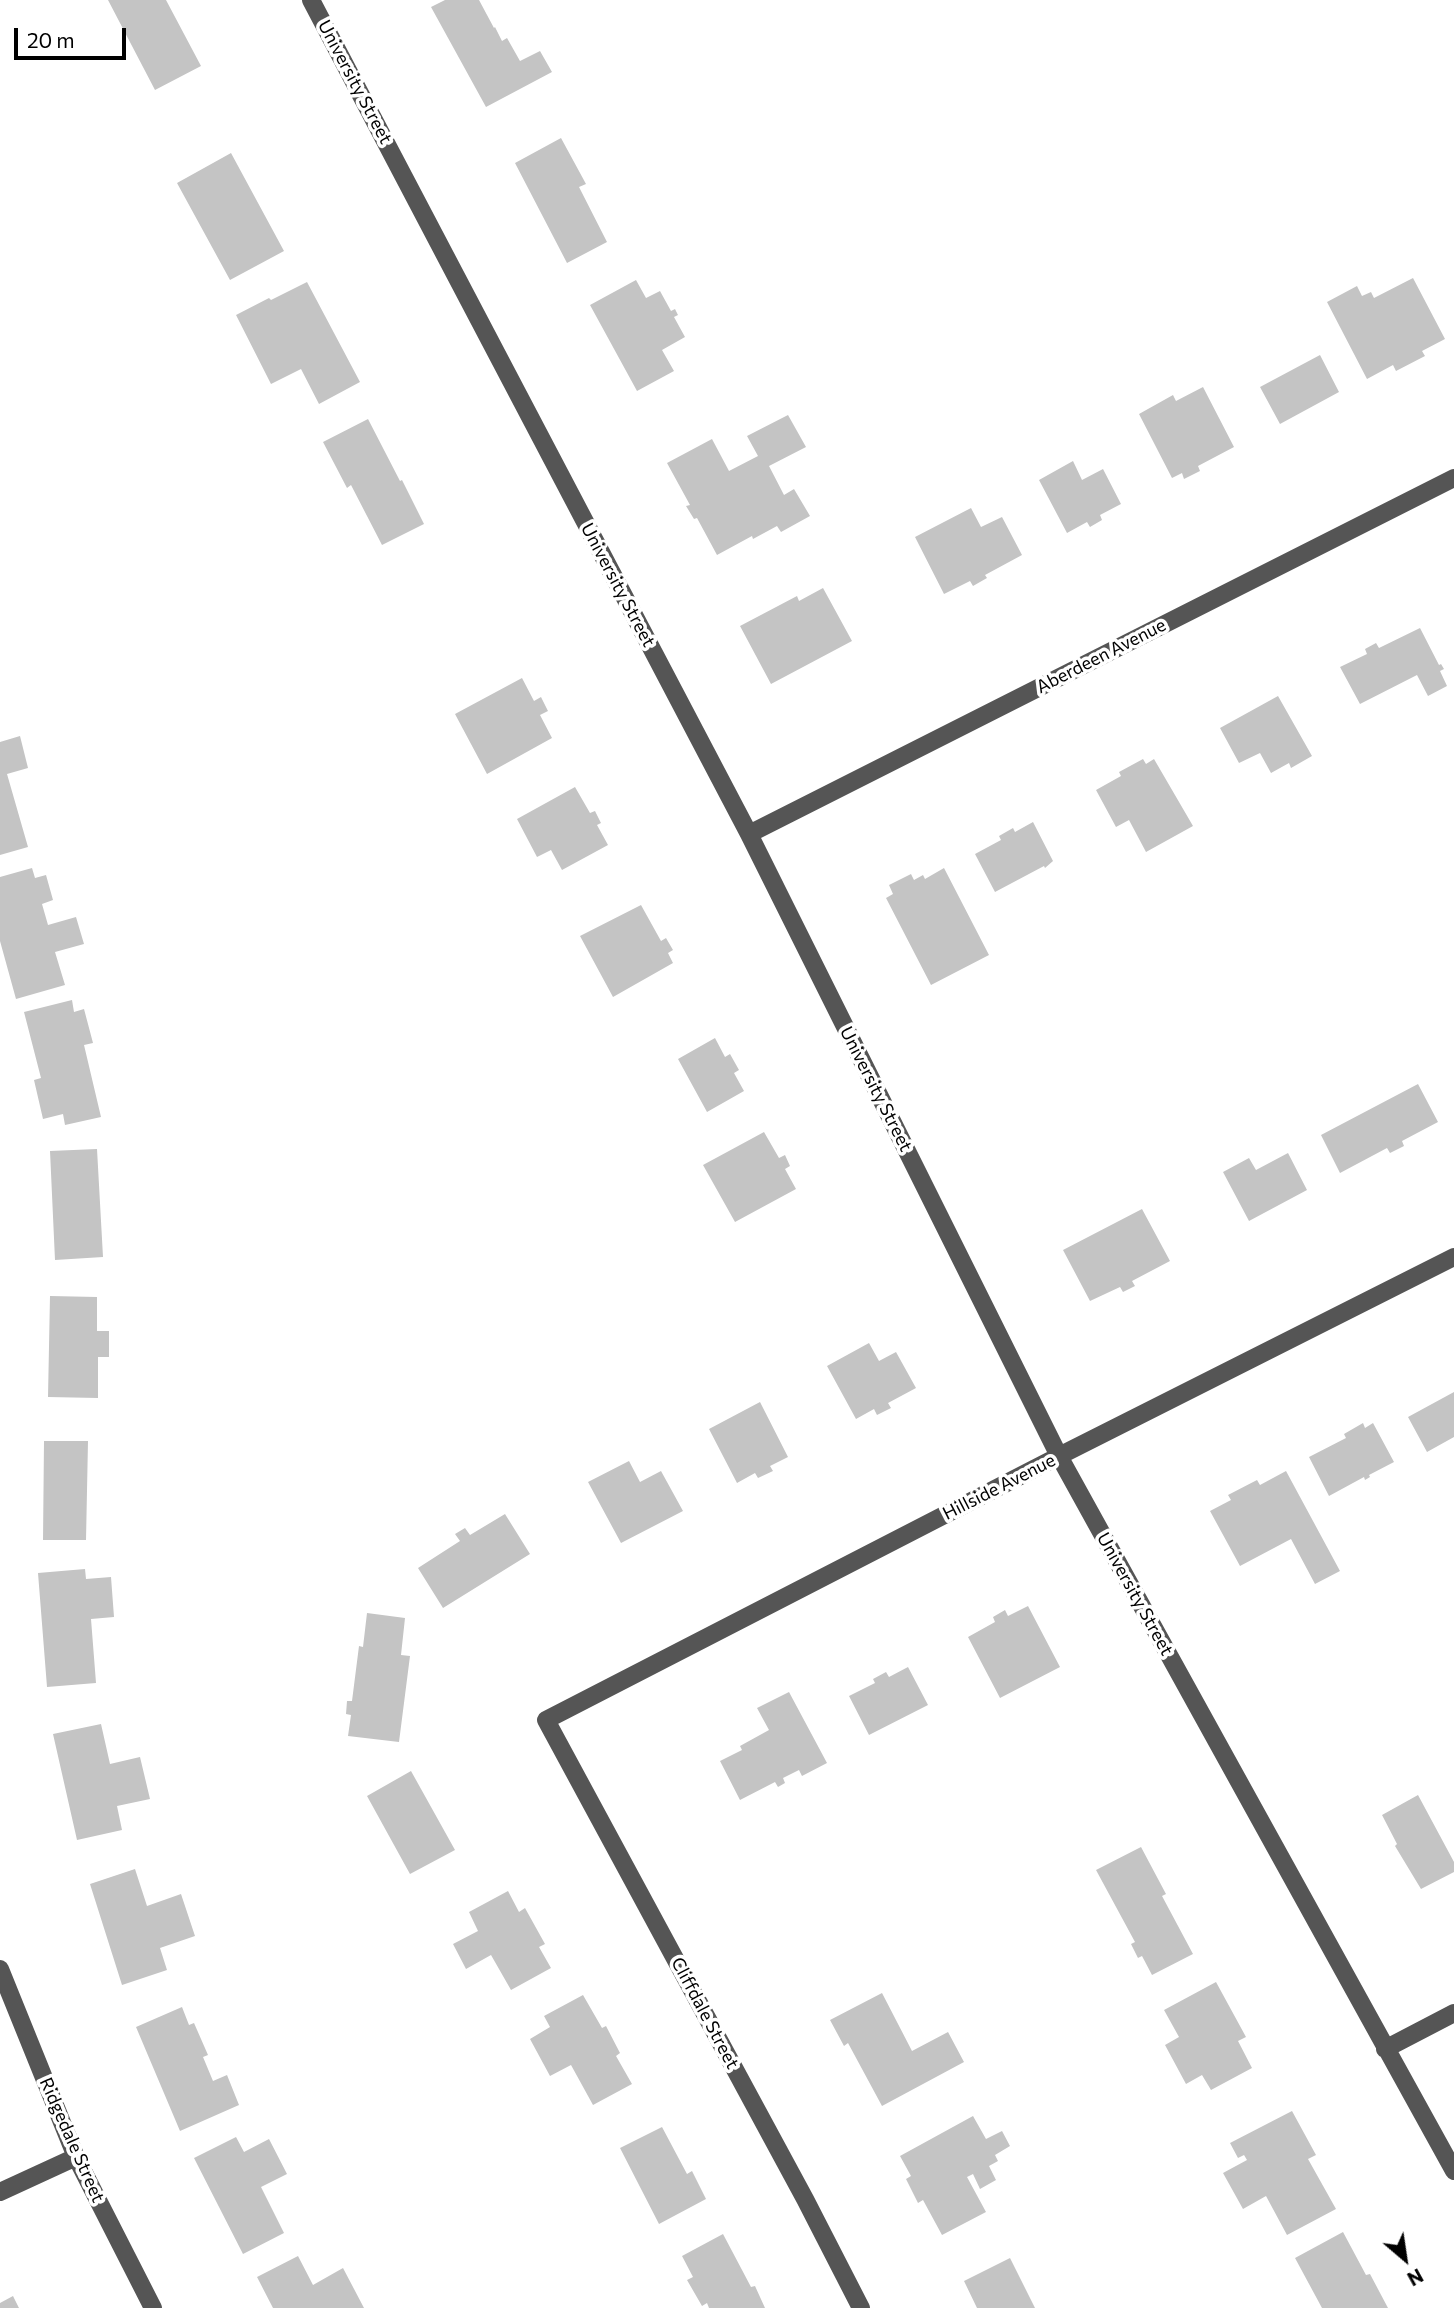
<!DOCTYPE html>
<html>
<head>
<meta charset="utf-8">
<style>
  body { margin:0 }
  #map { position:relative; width:1454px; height:2308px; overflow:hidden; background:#fff; font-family:Commissioner,sans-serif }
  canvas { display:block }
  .north { position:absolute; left:1370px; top:2224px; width:70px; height:70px; -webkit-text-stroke:5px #fff; paint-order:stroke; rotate:151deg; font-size:19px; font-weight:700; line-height:28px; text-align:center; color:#000 }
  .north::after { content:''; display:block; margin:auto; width:24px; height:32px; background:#000; clip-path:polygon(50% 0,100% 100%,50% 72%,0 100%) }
  .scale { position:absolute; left:14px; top:28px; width:112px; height:32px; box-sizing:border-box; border:4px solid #000; border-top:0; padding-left:9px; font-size:21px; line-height:24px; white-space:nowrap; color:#000; -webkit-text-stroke:5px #fff; paint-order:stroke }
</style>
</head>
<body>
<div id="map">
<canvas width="1454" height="2308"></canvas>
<div class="north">N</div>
<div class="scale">20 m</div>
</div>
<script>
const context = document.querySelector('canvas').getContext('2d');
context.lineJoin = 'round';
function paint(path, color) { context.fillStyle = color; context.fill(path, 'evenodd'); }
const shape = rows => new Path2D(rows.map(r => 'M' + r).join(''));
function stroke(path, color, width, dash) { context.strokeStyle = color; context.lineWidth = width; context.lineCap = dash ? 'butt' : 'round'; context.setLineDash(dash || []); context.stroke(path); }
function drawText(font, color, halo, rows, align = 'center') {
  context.font = font + ' Commissioner,sans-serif'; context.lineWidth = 7; context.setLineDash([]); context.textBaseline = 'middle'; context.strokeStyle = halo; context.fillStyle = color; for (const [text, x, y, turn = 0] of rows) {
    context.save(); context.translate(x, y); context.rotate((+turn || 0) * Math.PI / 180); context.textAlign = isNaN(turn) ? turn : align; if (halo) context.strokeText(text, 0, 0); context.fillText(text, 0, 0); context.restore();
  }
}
const building = shape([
  [108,0,166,0,201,66,155,90],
  [445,0,479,0,494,28,495,27,502,41,507,38,520,61,540,51,552,72,486,107,431,7],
  [561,138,586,184,579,187,607,242,567,263,515,163],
  [231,153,284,251,230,280,177,183],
  [1413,278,1445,339,1422,351,1425,356,1396,371,1393,365,1367,379,1327,302,1357,286,1362,296,1371,292,1374,298],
  [636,280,646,298,660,291,671,311,675,309,678,315,674,317,685,337,662,350,674,371,637,391,590,305],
  [307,282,360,382,319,404,301,369,271,384,236,315,269,298,271,300],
  [1320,355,1339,392,1280,424,1260,387],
  [1203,387,1234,447,1198,466,1200,471,1184,479,1182,473,1172,478,1139,414,1173,395,1176,401],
  [788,415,806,447,769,466,784,495,794,489,810,516,781,532,777,526,753,539,752,536,717,555,697,518,694,519,686,506,690,505,667,463,712,439,729,471,758,456,747,436],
  [368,419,400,481,402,480,424,524,382,545,351,485,347,488,323,442],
  [1073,461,1082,480,1103,469,1121,504,1100,515,1102,520,1090,527,1087,522,1067,533,1039,480],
  [971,508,981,527,1002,517,1022,555,985,575,987,578,973,586,970,581,944,594,915,537],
  [823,588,852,641,771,684,740,626,797,596,799,601],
  [1420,628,1439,665,1441,664,1444,669,1440,671,1447,686,1428,696,1417,675,1360,704,1340,667,1367,654,1365,649,1376,643,1379,648],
  [522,678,534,701,541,697,548,711,540,715,552,738,487,774,455,714],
  [1278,696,1312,756,1291,768,1289,763,1271,773,1260,753,1239,763,1220,728],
  [20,736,28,768,7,774,28,847,0,855,0,742],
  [1143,759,1146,764,1154,759,1193,826,1146,852,1129,820,1116,827,1096,790,1121,776,1119,772],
  [575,787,590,813,595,811,601,823,597,825,608,845,562,870,551,850,537,857,517,819],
  [1033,822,1053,861,1045,868,1044,866,995,892,975,854,1001,840,999,836,1013,828,1015,832],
  [32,868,35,878,46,875,53,900,42,904,48,925,76,917,84,944,55,952,65,985,16,999,0,941,0,877],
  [944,868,989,955,931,985,886,898,893,894,889,885,911,874,914,880,923,875,925,879],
  [641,905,661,941,666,938,673,950,668,953,673,963,613,997,580,936],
  [72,1000,74,1012,84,1009,93,1043,84,1045,101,1117,65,1125,63,1114,43,1119,34,1080,41,1078,24,1012],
  [715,1038,725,1057,730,1054,739,1070,734,1073,744,1091,707,1112,678,1059],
  [1418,1084,1438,1122,1402,1141,1404,1146,1390,1153,1387,1148,1340,1173,1321,1135],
  [764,1132,779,1158,785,1155,790,1166,785,1169,796,1189,735,1222,703,1165],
  [97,1149,103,1257,55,1260,50,1151],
  [1288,1153,1307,1190,1249,1221,1223,1172,1249,1158,1256,1170],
  [1142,1209,1170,1261,1132,1281,1135,1286,1123,1292,1120,1287,1090,1301,1063,1250],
  [50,1296,97,1297,97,1331,109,1331,109,1357,98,1357,98,1398,48,1397],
  [869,1343,879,1361,896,1352,916,1388,888,1403,891,1408,877,1415,874,1409,856,1419,827,1366],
  [1454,1392,1454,1437,1427,1452,1408,1417],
  [760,1402,788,1457,770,1466,773,1471,758,1478,755,1473,737,1483,709,1429],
  [1363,1423,1365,1428,1373,1423,1394,1462,1369,1475,1370,1477,1365,1480,1364,1477,1329,1496,1309,1457,1346,1438,1344,1434],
  [44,1441,88,1441,86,1540,43,1540],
  [629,1461,640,1482,661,1471,683,1511,621,1543,588,1482],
  [1286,1471,1340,1571,1315,1584,1291,1539,1240,1566,1210,1511,1231,1500,1228,1495,1257,1480,1260,1485],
  [505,1514,530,1554,443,1608,418,1568,460,1541,455,1534,465,1528,470,1535],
  [85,1569,86,1579,111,1577,114,1617,91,1619,96,1683,47,1687,38,1573],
  [1028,1606,1060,1667,1000,1698,968,1637,995,1622,993,1617,1005,1610,1008,1616],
  [367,1613,405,1618,401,1655,410,1656,399,1742,348,1736,351,1715,346,1714,347,1701,352,1701,359,1646,363,1647],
  [908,1667,928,1705,869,1735,849,1696,875,1683,873,1679,886,1672,889,1677],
  [789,1692,827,1763,802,1776,799,1770,783,1778,785,1783,778,1787,775,1782,740,1800,720,1761,742,1750,740,1746,769,1730,757,1708],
  [101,1724,110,1764,140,1757,150,1799,117,1806,122,1830,77,1840,53,1734],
  [411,1771,455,1850,410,1874,367,1796],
  [1418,1795,1454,1862,1454,1872,1421,1889,1395,1846,1397,1844,1382,1815],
  [1141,1847,1166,1894,1162,1896,1193,1954,1152,1975,1142,1956,1138,1958,1131,1944,1135,1942,1096,1870],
  [135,1869,147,1906,181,1894,195,1936,160,1948,167,1970,122,1985,90,1884],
  [508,1891,519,1912,525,1908,545,1944,539,1947,551,1968,511,1990,491,1955,466,1969,453,1944,478,1931,469,1912],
  [1216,1982,1246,2037,1238,2041,1252,2068,1211,2090,1202,2075,1186,2084,1165,2045,1179,2037,1164,2010],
  [882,1993,912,2051,948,2032,964,2062,882,2106,848,2043,844,2046,830,2020],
  [583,1995,602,2028,606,2026,620,2053,616,2056,632,2084,593,2105,571,2065,550,2076,530,2039,550,2027,544,2016],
  [182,2007,189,2025,194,2023,208,2055,203,2057,213,2081,227,2075,239,2105,180,2131,136,2027],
  [1292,2111,1316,2155,1308,2159,1336,2209,1287,2235,1266,2196,1243,2209,1223,2173,1247,2160,1244,2155,1238,2158,1230,2143],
  [973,2116,986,2139,1002,2131,1010,2146,995,2155,998,2161,989,2166,996,2180,980,2189,973,2174,967,2177,986,2212,942,2235,923,2200,918,2203,906,2179,911,2176,900,2156],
  [662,2127,687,2174,692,2171,706,2199,659,2224,620,2148],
  [236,2137,244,2152,269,2139,287,2174,261,2187,284,2233,243,2254,194,2158],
  [1343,2232,1366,2275,1370,2274,1388,2308,1322,2308,1295,2258],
  [723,2234,751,2287,755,2286,765,2308,709,2308,707,2303,702,2306,687,2280,693,2277,682,2256],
  [298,2256,313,2285,343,2268,364,2308,273,2308,257,2277],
  [1010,2258,1035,2308,977,2308,964,2281],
  [13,2296,19,2308,0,2308,0,2303]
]);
const minor = shape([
  [311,0,749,834,1059,1456,1454,2171],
  [749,834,1454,478],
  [0,1969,76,2157,153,2308],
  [1385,2049,1454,2013],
  [0,2192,76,2157],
  [861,2308,805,2199,546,1720,1059,1456,1454,1257]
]);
const streetNames = [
  ["University Street",355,82,62],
  ["University Street",618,585,62],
  ["Aberdeen Avenue",1101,656,-27],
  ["University Street",876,1089,63],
  ["Hillside Avenue",999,1487,-27],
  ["University Street",1135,1594,61],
  ["Cliffdale Street",705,2013,62],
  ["Ridgedale Street",72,2140,66]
];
paint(building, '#c4c4c4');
stroke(minor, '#555', 18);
drawText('18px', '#000', '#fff', streetNames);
</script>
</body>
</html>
